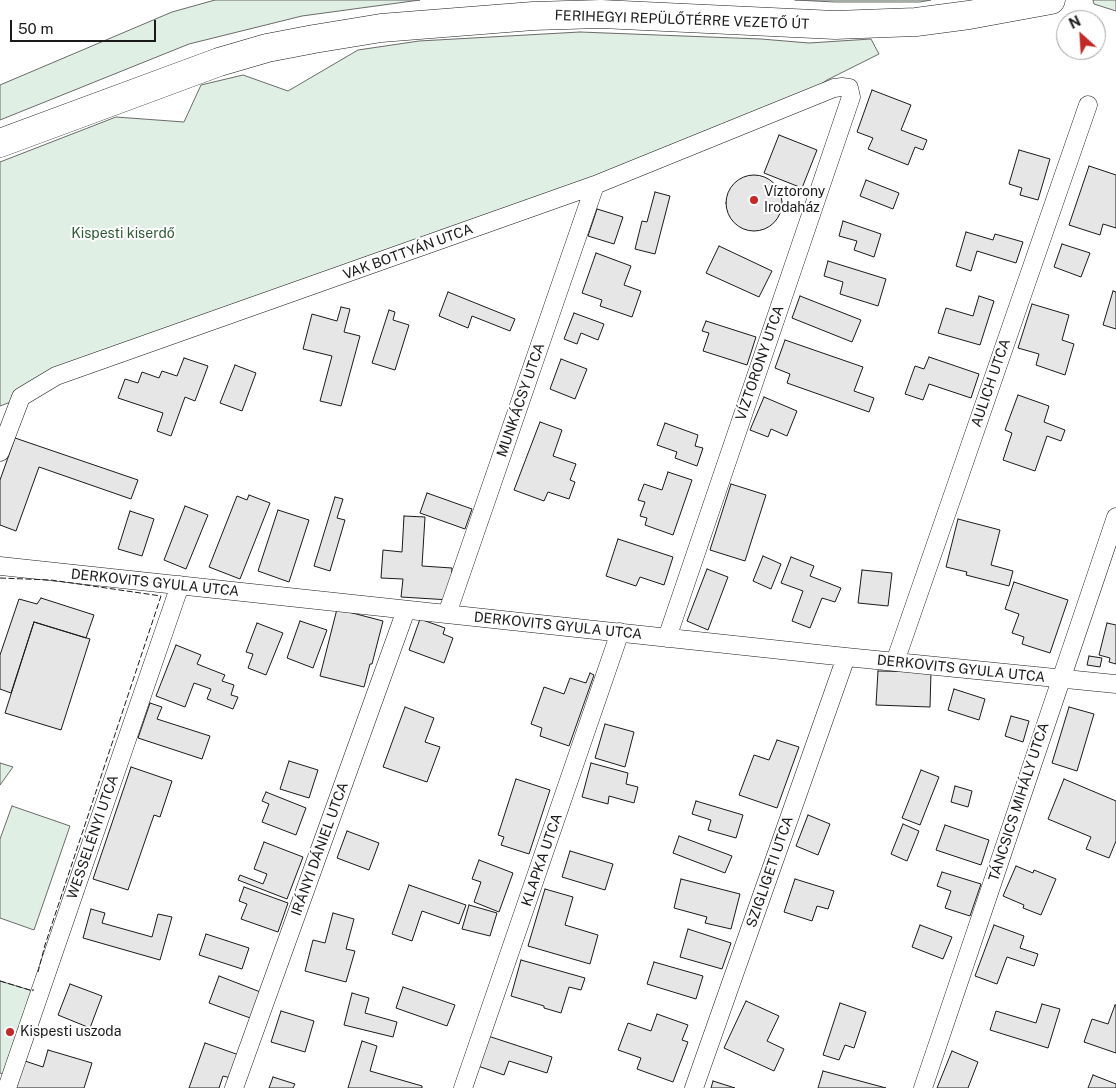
<!DOCTYPE html>
<html>
<head>
<meta charset="utf-8">
<style>
  body { margin:0 }
  #map { position:relative; width:1116px; height:1088px; overflow:hidden; background:#fff; font-family:"Public Sans",sans-serif }
  canvas { display:block }
  .north { position:absolute; left:1056px; top:10px; width:50px; height:50px; box-sizing:border-box; background:#fff; border:1px solid #a3a3a3; border-radius:50%; rotate:334deg; font-size:14px; font-weight:700; line-height:20px; text-align:center; color:#1a1a1a }
  .north::after { content:''; display:block; margin:auto; width:18px; height:22px; background:#c62828; clip-path:polygon(50% 0,100% 100%,50% 72%,0 100%) }
  .scale { position:absolute; left:10px; top:20px; width:146px; height:22px; box-sizing:border-box; border:2px solid #1a1a1a; border-top:0; padding-left:6px; font-size:15px; line-height:18px; white-space:nowrap; color:#1a1a1a; -webkit-text-stroke:4px #fff; paint-order:stroke }
</style>
</head>
<body>
<div id="map">
<canvas width="1116" height="1088"></canvas>
<div class="north">N</div>
<div class="scale">50 m</div>
</div>
<script>
const context = document.querySelector('canvas').getContext('2d');
context.lineJoin = 'round';
function paint(path, color) { context.fillStyle = color; context.fill(path, 'evenodd'); }
const shape = rows => new Path2D(rows.map(r => 'M' + r).join(''));
function stroke(path, color, width, dash) { context.strokeStyle = color; context.lineWidth = width; context.lineCap = dash ? 'butt' : 'round'; context.setLineDash(dash || []); context.stroke(path); }
function drawText(font, color, halo, rows, align = 'center') {
  context.font = font + ' "Public Sans",sans-serif'; context.lineWidth = 4; context.setLineDash([]); context.textBaseline = 'middle'; context.strokeStyle = halo; context.fillStyle = color; for (const [text, x, y, turn = 0] of rows) {
    context.save(); context.translate(x, y); context.rotate((+turn || 0) * Math.PI / 180); context.textAlign = isNaN(turn) ? turn : align; if (halo) context.strokeText(text, 0, 0); context.fillText(text, 0, 0); context.restore();
  }
}
const green = shape([
  [215,0,420,0,302,16,189,44,0,120,0,85,172,12,215,0],
  [795,0,931,0,920,2,835,2,795,0],
  [1093,0,1116,0,1116,11,1094,4,1093,0],
  [580,32,761,39,809,43,871,39,879,54,827,80,787,107,0,406,0,162,116,117,184,122,201,85,243,75,288,91,358,50,419,41,580,32],
  [0,763,13,767,0,785,0,763],
  [12,806,70,826,34,930,0,918,0,839,12,806],
  [0,981,33,991,6,1075,0,1073,0,981]
]);
const building = shape([
  [872,90,911,105,901,130,927,140,923,150,915,147,908,165,868,149,873,138,857,132,872,90],
  [779,135,817,150,802,188,764,173,779,135],
  [1019,150,1050,159,1038,200,1020,195,1022,188,1009,184,1019,150],
  [1089,166,1116,175,1116,228,1103,224,1100,235,1069,225,1089,166],
  '726 203a28 28 0 1 1 56 0a28 28 0 1 1-56 0Z',
  [866,180,899,193,893,209,860,196,866,180],
  [655,192,670,196,655,254,635,249,642,221,647,222,655,192],
  [597,209,623,217,614,244,588,236,597,209],
  [843,221,881,234,874,257,854,250,857,241,839,236,843,221],
  [966,232,993,240,995,234,1023,242,1016,263,977,251,971,271,956,266,966,232],
  [1062,244,1090,253,1081,277,1054,267,1062,244],
  [719,246,772,271,759,297,706,273,719,246],
  [596,253,631,266,624,285,641,291,632,317,600,306,602,300,582,293,596,253],
  [828,261,886,279,878,306,840,294,843,282,824,276,828,261],
  [1113,291,1116,292,1116,329,1103,325,1113,291],
  [448,292,515,319,510,331,472,316,468,328,439,316,448,292],
  [800,296,861,320,852,342,792,318,800,296],
  [979,296,994,301,980,345,938,333,946,308,973,316,979,296],
  [1032,304,1069,315,1062,340,1074,344,1065,375,1036,365,1039,354,1018,348,1032,304],
  [341,307,350,309,344,332,360,336,341,406,320,401,332,356,303,349,312,314,337,321,341,307],
  [389,310,395,312,393,320,409,325,395,370,372,363,389,310],
  [574,313,604,324,598,340,581,333,577,344,564,339,574,313],
  [706,321,756,337,747,365,703,351,709,333,702,331,706,321],
  [785,340,863,367,854,391,874,398,869,412,787,383,790,374,775,368,785,340],
  [929,357,979,374,971,398,929,384,923,400,905,394,915,366,924,369,929,357],
  [184,358,208,366,195,401,185,397,171,436,157,431,163,413,118,398,125,379,138,383,142,372,159,378,162,371,177,376,184,358],
  [561,359,587,369,575,399,550,389,561,359],
  [235,365,256,373,242,411,220,403,235,365],
  [1018,395,1049,406,1044,422,1065,430,1061,441,1047,436,1035,471,1003,460,1012,433,1005,430,1018,395],
  [764,397,797,411,787,436,771,429,768,437,750,430,764,397],
  [540,422,562,430,553,456,576,464,570,480,575,482,569,499,548,492,544,501,514,490,540,422],
  [665,423,698,435,695,446,703,448,697,466,675,458,677,452,657,445,665,423],
  [15,438,138,480,131,499,39,467,16,531,0,525,0,480,15,438],
  [668,472,692,480,673,535,645,525,647,518,640,516,645,502,638,500,644,484,662,490,668,472],
  [731,484,766,495,745,561,710,550,731,484],
  [427,493,472,509,465,529,420,513,427,493],
  [249,495,270,503,240,579,209,567,237,496,247,500,249,495],
  [335,497,343,499,337,518,345,520,330,571,314,566,335,497],
  [185,506,208,515,186,569,164,560,185,506],
  [278,510,309,520,289,582,258,571,278,510],
  [130,511,154,519,142,556,118,549,130,511],
  [404,516,425,517,422,566,452,568,450,600,401,597,403,579,381,578,383,550,402,552,404,516],
  [958,519,1000,530,991,565,1013,571,1009,586,966,575,967,572,946,567,958,519],
  [618,539,673,557,664,585,640,577,636,586,606,576,618,539],
  [763,556,781,564,771,589,753,581,763,556],
  [791,557,814,566,810,576,841,588,835,602,822,598,810,628,792,621,803,591,781,583,791,557],
  [707,569,728,577,708,630,687,621,707,569],
  [862,570,892,573,888,606,858,603,862,570],
  [1014,582,1068,600,1050,653,1022,644,1024,637,1012,633,1019,614,1005,609,1014,582],
  [41,598,94,615,86,638,34,622,11,693,0,689,0,655,19,599,37,604,41,598],
  [337,609,383,621,372,664,370,664,364,687,320,676,337,609],
  [420,619,445,628,443,634,453,638,444,663,409,650,420,619],
  [300,621,327,630,313,668,287,658,300,621],
  [34,622,90,639,61,730,5,713,34,622],
  [257,623,283,633,266,675,248,668,253,654,246,652,257,623],
  [1107,623,1116,625,1116,664,1109,662,1110,658,1099,655,1107,623],
  [176,645,201,655,197,664,225,675,222,681,234,685,231,695,238,697,233,709,207,699,211,689,194,683,185,707,156,696,176,645],
  [1089,656,1102,658,1100,667,1087,665,1089,656],
  [878,671,931,672,930,707,876,705,878,671],
  [590,673,594,675,569,746,540,736,542,728,531,724,544,687,564,694,570,678,586,683,590,673],
  [954,689,985,699,979,720,948,710,954,689],
  [150,703,162,707,157,719,210,736,202,759,138,738,150,703],
  [405,707,434,718,425,742,440,747,427,782,383,767,405,707],
  [1069,707,1094,714,1077,771,1052,763,1069,707],
  [1011,716,1029,721,1023,742,1005,736,1011,716],
  [605,724,634,732,625,767,595,758,605,724],
  [777,740,799,747,777,808,739,795,754,755,769,760,777,740],
  [289,761,318,770,309,798,280,789,289,761],
  [591,763,628,773,626,784,638,787,634,803,609,796,608,804,582,797,591,763],
  [131,767,172,781,160,817,154,815,128,890,93,879,131,767],
  [921,770,939,777,920,825,902,818,921,770],
  [516,779,550,790,529,854,501,845,504,837,498,835,516,779],
  [1064,779,1116,801,1116,841,1109,858,1086,849,1091,837,1048,819,1064,779],
  [955,786,972,791,968,807,951,802,955,786],
  [266,792,306,808,296,835,262,822,269,804,262,801,266,792],
  [696,801,743,815,736,838,708,830,711,820,692,814,696,801],
  [808,815,830,824,818,855,796,846,808,815],
  [903,824,919,831,907,861,891,854,903,824],
  [945,825,989,840,981,865,936,850,945,825],
  [347,831,379,843,369,870,337,858,347,831],
  [679,836,732,856,725,873,673,853,679,836],
  [264,842,303,857,287,899,238,880,240,875,263,884,267,874,254,869,264,842],
  [570,851,613,864,605,890,562,877,570,851],
  [479,860,513,873,499,912,474,902,481,882,472,879,479,860],
  [1016,866,1033,873,1034,870,1056,879,1041,915,1023,908,1024,905,1003,896,1016,866],
  [942,872,981,884,970,916,945,908,951,891,937,886,942,872],
  [681,879,740,894,731,929,705,923,707,917,674,908,681,879],
  [795,879,834,891,828,909,817,906,812,921,784,912,795,879],
  [409,885,466,905,459,924,422,911,412,941,392,934,409,885],
  [244,887,288,903,278,932,241,919,247,904,239,901,244,887],
  [545,889,573,897,565,925,598,935,590,964,528,946,545,889],
  [469,905,497,913,490,936,462,929,469,905],
  [91,909,105,913,102,923,152,937,158,914,172,917,160,960,83,938,91,909],
  [333,913,354,919,346,949,355,951,346,982,305,971,313,940,325,943,333,913],
  [920,925,952,937,943,959,912,947,920,925],
  [994,925,1024,936,1020,948,1038,954,1034,966,1007,957,997,984,975,976,994,925],
  [688,929,731,943,722,969,680,957,688,929],
  [206,934,249,948,242,969,199,955,206,934],
  [521,960,585,978,581,990,569,987,561,1013,544,1008,544,1006,511,996,521,960],
  [654,962,703,976,696,999,647,984,654,962],
  [219,976,263,993,253,1019,209,1003,219,976],
  [70,984,102,996,90,1028,58,1015,70,984],
  [403,987,455,1005,447,1026,396,1008,403,987],
  [352,993,369,998,365,1013,397,1022,393,1037,344,1025,352,993],
  [746,1001,779,1016,767,1041,784,1049,774,1071,724,1048,746,1001],
  [840,1003,866,1012,854,1048,845,1045,839,1060,823,1055,840,1003],
  [1042,1004,1060,1009,1048,1048,990,1030,996,1011,1036,1023,1042,1004],
  [1115,1005,1116,1005,1116,1053,1084,1042,1092,1019,1108,1024,1115,1005],
  [281,1011,314,1021,305,1052,271,1042,281,1011],
  [657,1014,688,1025,682,1040,688,1042,673,1082,637,1069,641,1058,618,1050,628,1023,651,1031,657,1014],
  [485,1035,552,1057,547,1073,509,1061,504,1075,475,1065,485,1035],
  [362,1041,377,1046,370,1071,422,1086,422,1088,348,1088,362,1041],
  [205,1043,239,1055,231,1078,223,1076,219,1088,189,1088,205,1043],
  [48,1050,92,1063,84,1088,16,1088,25,1061,43,1067,48,1050],
  [952,1051,978,1062,968,1088,937,1088,952,1051],
  [823,1071,886,1088,818,1088,823,1071],
  [1093,1075,1116,1084,1116,1088,1088,1088,1093,1075],
  [273,1077,295,1084,293,1088,269,1088,273,1077],
  [713,1081,735,1088,711,1088,713,1081]
]);
const minor = shape([
  [0,452,21,397,56,376,595,185,834,88,842,87,849,88,851,97,667,638],
  [0,566,846,657,1116,684],
  [447,614,595,185],
  [895,662,1088,105],
  [7,1088,180,585],
  [234,1088,406,610],
  [463,1088,620,632],
  [694,1088,846,657],
  [923,1088,1116,517]
]);
const primary = shape([
  [0,143,219,62,267,48,314,39,381,28,533,16,601,14,835,25,916,22,969,15,1051,0]
]);
const fence = shape([
  [0,578,51,580,161,596,45,945,38,972],
  [0,981,33,991,33,989]
]);
const markers = [
  [754,200,5,"#c62828"],
  [10,1032,5,"#c62828"]
];
const streetNames = [
  ["FERIHEGYI REPÜLŐTÉRRE VEZETŐ ÚT",682,20,2],
  ["VAK BOTTYÁN UTCA",408,252,-20],
  ["VÍZTORONY UTCA",760,363,-71],
  ["AULICH UTCA",991,383,-71],
  ["MUNKÁCSY UTCA",521,400,-71],
  ["DERKOVITS GYULA UTCA",155,583,6],
  ["DERKOVITS GYULA UTCA",558,626,6],
  ["DERKOVITS GYULA UTCA",961,669,6],
  ["TÁNCSICS MIHÁLY UTCA",1019,802,-72],
  ["WESSELÉNYI UTCA",93,837,-71],
  ["IRÁNYI DÁNIEL UTCA",320,849,-70],
  ["KLAPKA UTCA",542,860,-71],
  ["SZIGLIGETI UTCA",770,872,-71]
];
const poiNames = [
  ["Víztorony",764,192],
  ["Irodaház",764,208],
  ["Kispesti uszoda",20,1032]
];
const parkNames = [
  ["Kispesti kiserdő",123,234]
];
paint(green, '#e0efe3');
stroke(green, '#6a6a6a', 1);
paint(building, '#e6e6e6');
stroke(building, '#1a1a1a', 1);
stroke(minor, '#1a1a1a', 19);
stroke(primary, '#1a1a1a', 29);
stroke(minor, '#fff', 18);
stroke(primary, '#fff', 28);
stroke(fence, '#1a1a1a', 1, [6, 2.5]);
for (const [x, y, r, color] of markers) { const dot = new Path2D(); dot.arc(x, y, r, 0, 2 * Math.PI); context.fillStyle = color; context.fill(dot); stroke(dot, '#fff', 2); }
drawText('14px', '#1a1a1a', '#fff', streetNames);
drawText('14px', '#1a1a1a', '#fff', poiNames, 'left');
drawText('14px', '#2b5a34', '#fff', parkNames);
</script>
</body>
</html>
